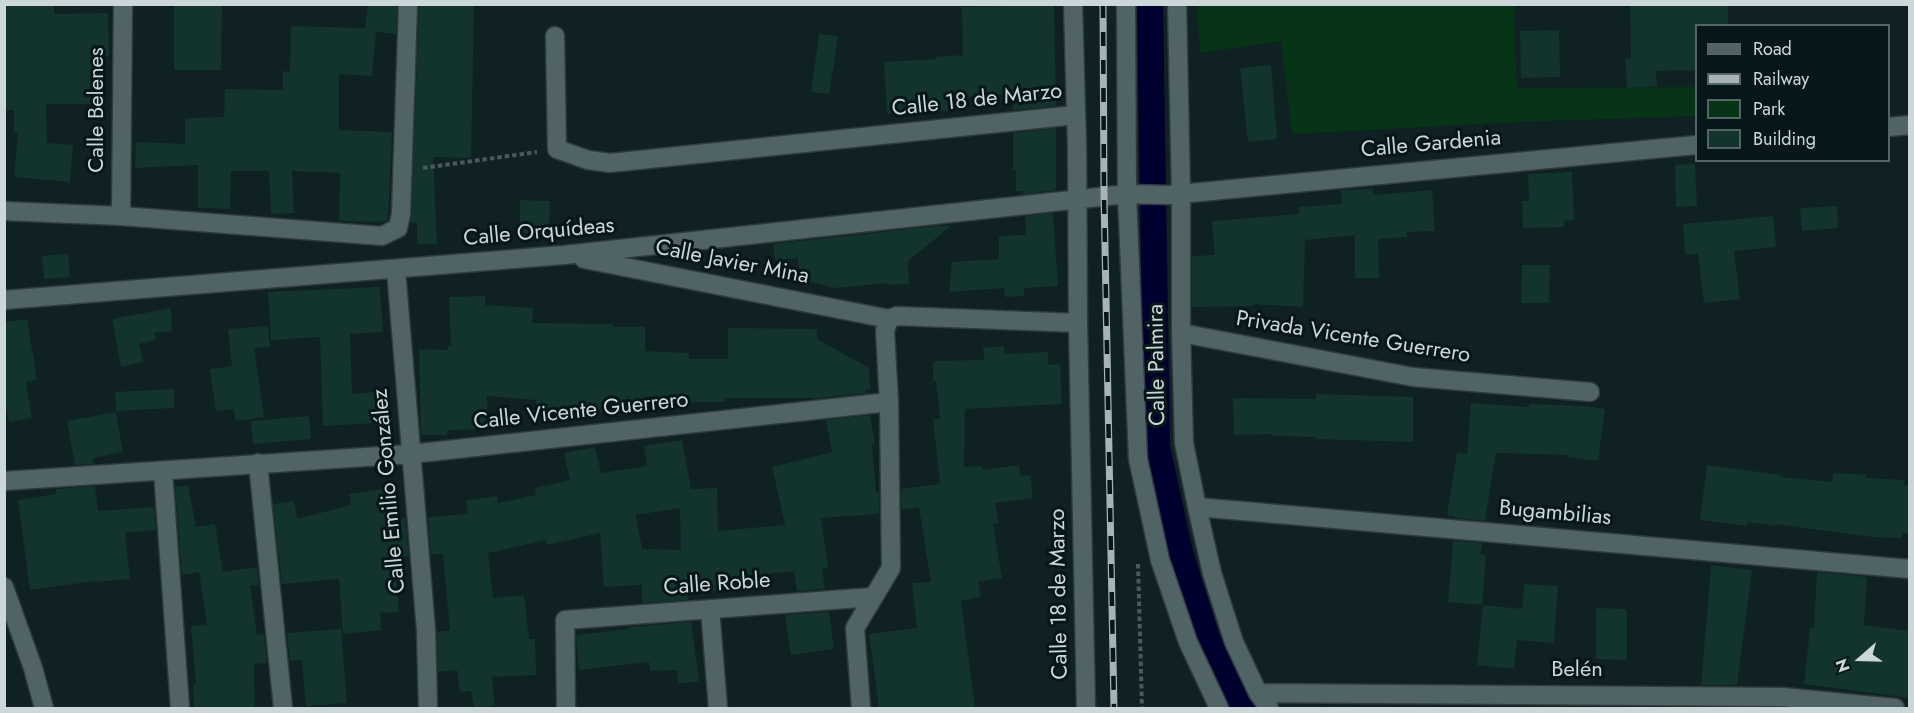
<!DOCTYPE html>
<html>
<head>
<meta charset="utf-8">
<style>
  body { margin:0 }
  #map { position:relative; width:1914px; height:713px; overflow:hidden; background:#0f2123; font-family:Jost,sans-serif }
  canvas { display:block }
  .frame { position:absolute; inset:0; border:6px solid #ccd7d9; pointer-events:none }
  .legend { position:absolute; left:1695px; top:24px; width:195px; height:138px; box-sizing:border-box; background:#061719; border:2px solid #556466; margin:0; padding:8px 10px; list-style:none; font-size:18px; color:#ccd7d9 }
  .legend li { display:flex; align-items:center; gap:12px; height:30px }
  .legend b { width:30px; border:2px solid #556466 }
  .north { position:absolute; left:1830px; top:629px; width:60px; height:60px; -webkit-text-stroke:4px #061719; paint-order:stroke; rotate:250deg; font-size:16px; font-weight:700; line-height:24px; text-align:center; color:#ccd7d9 }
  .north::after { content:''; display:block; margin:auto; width:21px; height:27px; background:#ccd7d9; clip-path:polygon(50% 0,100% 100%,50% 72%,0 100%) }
</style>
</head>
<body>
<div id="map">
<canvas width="1914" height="713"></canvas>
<div class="frame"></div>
<ul class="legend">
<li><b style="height:8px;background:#506466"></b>Road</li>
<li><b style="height:8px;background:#a7b3b5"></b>Railway</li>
<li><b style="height:16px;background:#073316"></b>Park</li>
<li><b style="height:16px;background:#12342d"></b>Building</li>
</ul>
<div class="north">N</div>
</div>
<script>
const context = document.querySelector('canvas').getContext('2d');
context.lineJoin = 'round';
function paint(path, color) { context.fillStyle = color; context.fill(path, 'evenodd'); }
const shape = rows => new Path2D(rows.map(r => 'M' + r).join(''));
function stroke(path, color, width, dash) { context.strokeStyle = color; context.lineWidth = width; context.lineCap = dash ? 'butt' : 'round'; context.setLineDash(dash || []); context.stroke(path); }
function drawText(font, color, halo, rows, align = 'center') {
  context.font = font + ' Jost,sans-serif'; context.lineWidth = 6; context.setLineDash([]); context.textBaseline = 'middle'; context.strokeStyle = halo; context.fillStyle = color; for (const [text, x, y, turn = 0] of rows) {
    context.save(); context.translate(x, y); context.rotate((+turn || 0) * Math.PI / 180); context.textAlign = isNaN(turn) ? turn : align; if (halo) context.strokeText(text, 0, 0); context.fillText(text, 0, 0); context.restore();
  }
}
const green = shape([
  [1197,5,1516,5,1514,20,1517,88,1696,87,1696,116,1518,122,1292,134,1281,41,1200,53]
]);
const canal = shape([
  [1150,4,1157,447,1180,553,1208,641,1244,708]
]);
const building = shape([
  [4,4,54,4,54,14,108,13,109,56,101,56,101,104,46,104,47,143,73,145,70,182,14,177,18,132,14,132,14,110,4,111],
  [174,4,222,4,221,70,174,70],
  [368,4,397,4,396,34,376,32,372,76,339,74,339,130,392,132,388,220,384,222,339,221,340,173,292,171,294,213,271,214,269,171,231,171,230,209,198,208,198,165,135,168,136,142,185,144,185,118,224,117,225,89,283,90,283,71,290,72,291,26,365,28],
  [419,4,474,4,471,158,433,157,437,244,417,244,417,223,411,223],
  [1004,4,1054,4,1056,106,1013,110,1013,94,963,97,964,110,887,114,884,62,937,59,936,57,963,55,962,7,1004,6],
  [1630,4,1728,4,1728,26,1696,26,1696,70,1656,71,1657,86,1627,88,1625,59,1631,58],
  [1559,30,1560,77,1521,78,1520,31],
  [819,34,838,36,829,94,811,92],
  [1271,65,1277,139,1248,142,1240,68],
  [1056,128,1056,190,1023,194,1023,191,1016,191,1016,170,1013,170,1013,133],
  [1695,164,1697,206,1676,207,1675,165],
  [1572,172,1574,220,1564,221,1564,227,1523,228,1522,201,1529,201,1528,174],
  [1373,189,1373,195,1432,190,1435,231,1407,232,1407,237,1378,239,1379,278,1355,278,1355,235,1305,240,1303,307,1253,304,1253,306,1192,307,1192,256,1215,255,1212,221,1299,214,1299,207,1342,204,1341,190],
  [520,200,550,201,549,233,520,233],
  [1837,206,1838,228,1802,231,1800,208],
  [1053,213,1058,286,1024,288,1024,296,1005,297,1004,288,949,292,952,262,999,259,999,236,1026,235,1025,216],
  [1773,216,1776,247,1734,251,1740,299,1704,303,1698,254,1685,255,1683,224],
  [936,226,951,226,908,261,909,284,889,285,889,283,834,288,800,279,798,258,775,260,773,244],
  [68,254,70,277,44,279,42,256],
  [1522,265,1550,265,1549,303,1521,303],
  [380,287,383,332,350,334,352,394,375,392,377,423,323,426,320,337,271,340,268,292],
  [485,296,485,305,533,308,532,323,613,324,613,327,645,327,645,351,689,353,689,359,728,359,728,328,817,329,817,339,869,368,870,389,866,389,866,393,819,398,725,398,725,402,688,402,688,406,644,404,644,408,613,407,613,412,535,411,536,400,487,396,488,429,447,430,447,435,421,435,419,349,448,350,448,346,451,346,449,297],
  [171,308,172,331,154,333,156,340,139,344,143,362,121,367,112,319],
  [27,319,37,380,26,382,32,418,9,422,4,396,4,322],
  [268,326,270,347,254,348,264,417,235,421,234,409,216,411,210,369,232,366,228,329],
  [1004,346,1005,354,1048,352,1048,365,1060,364,1062,404,965,409,964,467,982,466,983,470,1019,465,1021,476,1030,475,1033,498,995,503,999,523,993,524,1002,578,978,582,981,597,961,601,975,708,879,708,869,634,917,628,912,583,931,582,919,507,902,510,901,489,940,484,933,419,940,419,936,381,933,381,933,361,984,360,983,348],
  [174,389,174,408,116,411,115,392],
  [1316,394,1413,397,1413,442,1315,439,1315,437,1273,436,1273,434,1234,435,1233,398,1316,399],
  [1471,403,1529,407,1529,404,1585,406,1605,409,1598,461,1568,457,1568,455,1496,453,1485,521,1454,518,1455,516,1447,515,1457,452,1467,454],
  [116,412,123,452,93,458,93,464,75,465,67,421],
  [870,415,875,444,872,444,876,492,879,492,879,513,878,514,821,518,828,568,822,569,825,589,797,591,794,571,750,576,750,589,687,592,688,600,642,603,642,585,604,587,600,533,547,545,546,540,488,553,493,598,524,595,529,639,535,639,536,675,492,677,495,706,474,708,471,691,460,692,457,670,438,672,437,632,450,630,443,554,431,554,428,517,468,514,466,501,497,496,498,503,536,495,535,488,570,480,564,453,595,447,601,473,647,466,644,446,682,440,691,489,717,488,718,531,785,525,772,467,832,452,826,420],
  [680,508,681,550,642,549,636,515],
  [309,416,311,439,253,444,251,421],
  [1707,465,1781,475,1781,477,1832,482,1833,473,1867,475,1866,478,1905,480,1904,485,1910,485,1910,534,1902,533,1902,538,1872,537,1775,524,1775,526,1748,522,1747,526,1700,520],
  [188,485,196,527,215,524,223,572,257,567,259,585,250,586,257,635,264,634,267,663,254,664,255,708,194,708,193,684,196,684,191,626,207,625,199,572,182,575,175,487],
  [95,486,98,511,154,507,156,530,125,533,130,579,96,582,95,581,30,590,18,500,56,494,55,489],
  [389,488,393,519,405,518,409,556,399,557,399,561,395,562,399,612,380,613,381,630,343,634,339,579,282,584,273,504,294,501,297,519,351,505,349,494],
  [1453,541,1482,543,1480,554,1486,555,1482,605,1448,602],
  [1711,565,1752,570,1737,685,1701,685],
  [1817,572,1867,577,1864,625,1910,631,1910,698,1804,684,1810,628,1814,628],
  [1524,584,1558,586,1554,643,1517,640,1514,669,1477,665,1483,605,1522,609],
  [1596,608,1627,609,1627,660,1596,659],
  [829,612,834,649,791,655,785,615],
  [691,622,699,681,678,684,677,670,650,671,649,662,579,670,576,635,629,629,629,627],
  [341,629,347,703,306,706,302,660,290,661,287,633]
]);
const path = shape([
  [423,168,537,152],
  [1138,564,1142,708]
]);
const street = shape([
  [1073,4,1077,146,1078,323,1086,708],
  [1126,4,1127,194,1138,459,1160,560,1188,642,1219,708],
  [1177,4,1181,193,1181,333,1184,443,1197,507,1212,573,1234,642,1258,693,1269,708],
  [555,36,557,149,588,160,610,163,1076,115],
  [1888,127,1910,125],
  [4,211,121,216,382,236,398,228,401,214,408,4],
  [121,216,123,4],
  [584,259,889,319,897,316,1078,323],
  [396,270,426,630,428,708],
  [4,300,564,255,1127,194,1169,195,1696,145],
  [1181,333,1413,377,1590,392],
  [258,463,283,708],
  [163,471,180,708],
  [4,481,411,454,889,402],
  [1197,507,1910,569],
  [4,587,33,668,44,708],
  [710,609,718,708],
  [1258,693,1783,697,1895,708],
  [566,708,565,620,873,597],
  [861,708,855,628,891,568,889,402,885,331,889,319]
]);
const rail = shape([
  [1103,4,1104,196,1114,708]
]);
const streetNames = [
  ["Calle 18 de Marzo",977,101,-6],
  ["Calle Belenes",98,110,-90],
  ["Calle Gardenia",1431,145,-5],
  ["Calle Orquídeas",539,233,-5],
  ["Calle Javier Mina",732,263,11],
  ["Privada Vicente Guerrero",1353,338,9],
  ["Calle Palmira",1158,365,-91],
  ["Calle Vicente Guerrero",581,412,-6],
  ["Calle Emilio González",390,491,-95],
  ["Bugambilias",1555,514,5],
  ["Calle Roble",717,585,-4],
  ["Calle 18 de Marzo",1060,594,-91],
  ["Belén",1577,671]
];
paint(green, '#073316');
stroke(canal, '#000030', 26);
paint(building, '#12342d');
stroke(street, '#313b3d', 21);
stroke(path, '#4a595b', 4, [4.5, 3]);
stroke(street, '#506466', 18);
stroke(rail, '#a7b3b5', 7);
stroke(rail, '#061719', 4.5, [14]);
drawText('22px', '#ccd7d9', '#061719', streetNames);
</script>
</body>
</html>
